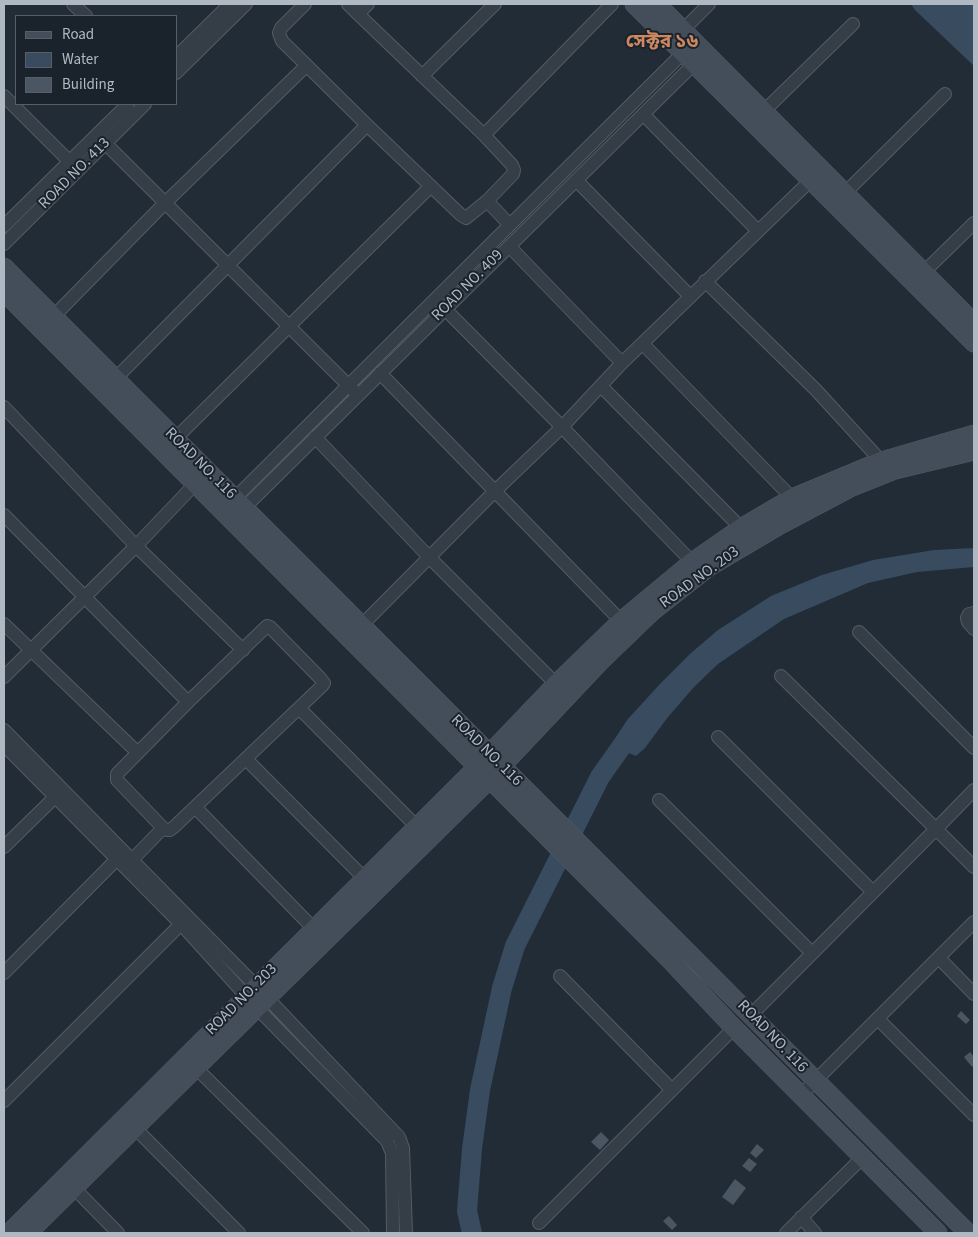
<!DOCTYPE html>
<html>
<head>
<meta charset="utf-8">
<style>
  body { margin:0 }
  #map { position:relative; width:978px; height:1237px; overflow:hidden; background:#222c37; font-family:"Source Sans 3",sans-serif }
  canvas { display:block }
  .frame { position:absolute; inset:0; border:5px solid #afb9c4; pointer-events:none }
  .legend { position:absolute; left:15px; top:15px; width:162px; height:90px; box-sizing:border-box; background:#1a232c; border:1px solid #565f69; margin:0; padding:6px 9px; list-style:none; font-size:15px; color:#afb9c4 }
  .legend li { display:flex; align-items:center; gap:10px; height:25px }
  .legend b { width:25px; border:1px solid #565f69 }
</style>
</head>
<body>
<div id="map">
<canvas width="978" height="1237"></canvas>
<div class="frame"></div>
<ul class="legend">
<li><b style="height:6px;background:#434e5a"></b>Road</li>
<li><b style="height:14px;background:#384b5f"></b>Water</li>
<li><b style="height:14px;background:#4a5762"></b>Building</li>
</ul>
</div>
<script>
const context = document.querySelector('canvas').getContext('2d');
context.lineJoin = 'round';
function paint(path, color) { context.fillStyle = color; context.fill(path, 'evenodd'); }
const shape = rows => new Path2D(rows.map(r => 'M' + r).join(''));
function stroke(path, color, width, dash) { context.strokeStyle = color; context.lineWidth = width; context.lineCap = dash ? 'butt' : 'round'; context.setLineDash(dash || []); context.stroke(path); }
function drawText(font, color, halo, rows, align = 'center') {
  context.font = font + ' "Source Sans 3","Noto Sans Bengali",sans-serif'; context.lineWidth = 4; context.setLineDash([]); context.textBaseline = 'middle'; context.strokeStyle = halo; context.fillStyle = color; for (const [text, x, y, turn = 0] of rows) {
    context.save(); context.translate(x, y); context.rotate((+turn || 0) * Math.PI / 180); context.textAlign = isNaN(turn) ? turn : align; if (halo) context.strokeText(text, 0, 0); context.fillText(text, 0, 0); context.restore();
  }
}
const water = shape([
  [911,4,974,4,974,66,915,10],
  [974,548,974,567,917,572,868,583,784,619,718,664,694,687,668,717,645,748,636,756,626,752,617,736,627,720,659,685,691,653,718,630,771,596,822,575,873,560,934,550]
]);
const river = shape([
  [472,1233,467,1211,472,1149,480,1090,502,988,515,946,600,777,638,723]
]);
const building = shape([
  [961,1011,970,1020,966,1024,957,1016],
  [970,1052,974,1057,974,1064,972,1067,964,1057],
  [601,1132,609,1140,600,1150,591,1142],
  [757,1144,764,1150,756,1158,750,1153],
  [749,1158,757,1164,750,1172,742,1166],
  [735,1179,746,1188,733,1205,722,1197],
  [669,1216,677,1225,672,1230,663,1221]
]);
const street = shape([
  [73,4,86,16],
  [305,4,281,28,279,33,282,41,367,125,461,215,466,218,487,201,513,174,514,170,512,165,484,135],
  [348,4,358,14,368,4],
  [358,14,484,135,612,4],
  [683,30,709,4],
  [176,57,230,4],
  [176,73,246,4],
  [422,76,495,4],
  [4,96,70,162],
  [764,111,853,24],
  [643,114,758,231],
  [105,143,354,391],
  [576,180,690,296],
  [845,193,945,94],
  [487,201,510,225],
  [4,226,128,104],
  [4,244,145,104],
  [509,246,622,363],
  [924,272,974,223],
  [705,281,816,390,881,461],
  [445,309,562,427,692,562],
  [53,317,165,203,306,66],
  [643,344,792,498],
  [380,373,621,621],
  [115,379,367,125],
  [601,386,741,528],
  [4,407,136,546,243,650],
  [315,437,429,557,556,684],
  [175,439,431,186],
  [229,504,688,48],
  [239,513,700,58],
  [4,515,188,702],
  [974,613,969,614,967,618,968,622,974,629],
  [4,624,137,752],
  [267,626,270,627,320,678,324,683,322,686,174,827,170,830,167,830,163,828,117,780,117,774,188,702,267,626],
  [361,626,495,491,562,427,622,363,811,180],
  [859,632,974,748],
  [4,677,136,546,195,484],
  [299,708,417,827],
  [4,730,256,986,399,1137,403,1148,406,1233],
  [718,737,873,892],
  [4,745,181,924,258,1009,387,1141,392,1153,393,1233],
  [246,759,365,879],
  [974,790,936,829,974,867],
  [659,800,812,953],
  [195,807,314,929],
  [4,847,55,797],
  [132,860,163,828],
  [939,958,974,994],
  [4,973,117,859],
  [560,976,672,1090],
  [751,1015,936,829,781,676],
  [878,1019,974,1115],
  [196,1068,363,1233],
  [801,1095,974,922],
  [4,1101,181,924],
  [135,1128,239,1233],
  [74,1188,118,1233],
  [801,1217,815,1233],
  [539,1223,734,1028],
  [786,1233,863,1157]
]);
const secondary = shape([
  [634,4,974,343],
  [657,4,974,323],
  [4,267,968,1233],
  [4,292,668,958,734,1028,938,1233],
  [489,754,556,684,621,621,692,562,741,528,792,498,881,461,974,434],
  [501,767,601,661,653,611,709,567,780,525,850,488,895,470,974,451],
  [9,1233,477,767],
  [28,1233,489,780]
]);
const streetNames = [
  ["ROAD NO. 413",75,174,-45],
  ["ROAD NO. 409",468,286,-45],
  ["ROAD NO. 116",200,464,45],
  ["ROAD NO. 203",700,578,-36],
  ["ROAD NO. 116",486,751,45],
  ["ROAD NO. 203",242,1000,-45],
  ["ROAD NO. 116",772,1037,46]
];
const quarterNames = [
  ["সেক্টর ১৬",662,43]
];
paint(water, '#384b5f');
stroke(river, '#384b5f', 20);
paint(building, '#4a5762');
stroke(street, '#525c65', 14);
stroke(secondary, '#525c65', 19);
stroke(street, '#353e47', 12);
stroke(secondary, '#434e5a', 18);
drawText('16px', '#afb9c4', '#1a232c', streetNames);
drawText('bold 19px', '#cd8761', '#1a232c', quarterNames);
</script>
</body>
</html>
